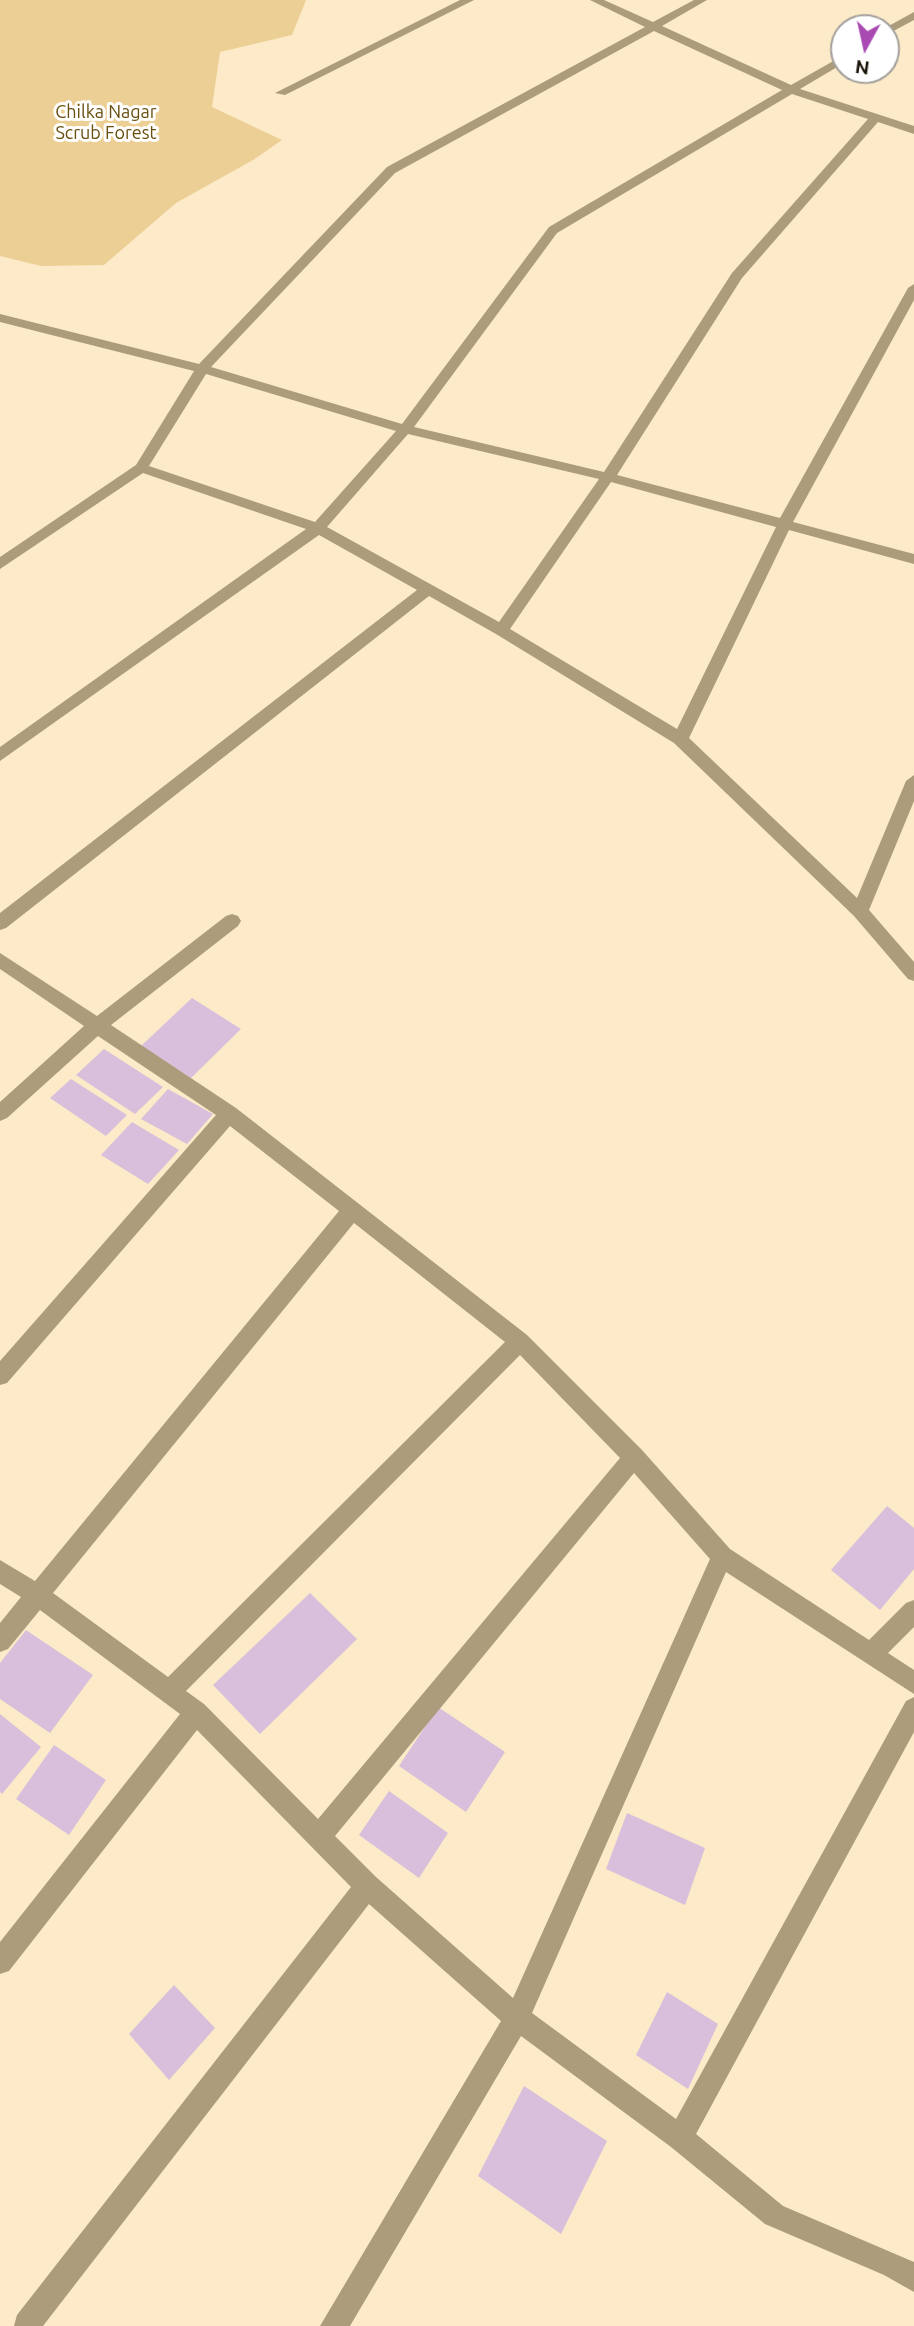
<!DOCTYPE html>
<html>
<head>
<meta charset="utf-8">
<style>
  body { margin:0 }
  #map { position:relative; width:914px; height:2326px; overflow:hidden; background:#fceac8; font-family:Ubuntu,sans-serif }
  canvas { display:block }
  .north { position:absolute; left:830px; top:14px; width:70px; height:70px; box-sizing:border-box; background:#fff; border:2px solid #a3a09b; border-radius:50%; rotate:188deg; font-size:19px; font-weight:700; line-height:28px; text-align:center; color:#181206 }
  .north::after { content:''; display:block; margin:auto; width:24px; height:32px; background:#a94ab3; clip-path:polygon(50% 0,100% 100%,50% 72%,0 100%) }
</style>
</head>
<body>
<div id="map">
<canvas width="914" height="2326"></canvas>
<div class="north">N</div>
</div>
<script>
const context = document.querySelector('canvas').getContext('2d');
context.lineJoin = 'round';
function paint(path, color) { context.fillStyle = color; context.fill(path, 'evenodd'); }
const shape = rows => new Path2D(rows.map(r => 'M' + r).join(''));
function drawText(font, color, halo, rows, align = 'center') {
  context.font = font + ' Ubuntu,sans-serif'; context.lineWidth = 6; context.setLineDash([]); context.textBaseline = 'middle'; context.strokeStyle = halo; context.fillStyle = color; for (const [text, x, y, turn = 0] of rows) {
    context.save(); context.translate(x, y); context.rotate((+turn || 0) * Math.PI / 180); context.textAlign = isNaN(turn) ? turn : align; if (halo) context.strokeText(text, 0, 0); context.fillText(text, 0, 0); context.restore();
  }
}
const green = shape([
  [0,0,306,0,292,35,220,52,212,107,282,140,253,160,176,203,104,265,41,266,0,256]
]);
const building = shape([
  [192,998,241,1029,191,1078,141,1046],
  [104,1049,163,1087,135,1114,76,1075],
  [71,1079,127,1115,106,1136,50,1098],
  [168,1089,213,1114,187,1144,141,1119],
  [132,1122,179,1150,148,1184,101,1155],
  [887,1506,914,1528,914,1569,880,1610,831,1570],
  [310,1593,357,1639,260,1734,213,1685],
  [26,1630,93,1675,50,1733,0,1699,0,1663],
  [438,1707,505,1752,466,1812,399,1766],
  [0,1714,41,1747,2,1794,0,1792],
  [54,1745,106,1780,69,1835,16,1799],
  [389,1791,448,1833,419,1878,359,1835],
  [627,1813,705,1848,685,1905,606,1869],
  [174,1985,215,2028,169,2080,129,2034],
  [667,1992,718,2024,688,2089,636,2055],
  [524,2086,607,2141,561,2234,478,2176]
]);
const minor = shape([
  [460,0,474,0,285,95,275,93,460,0],
  [590,0,604,0,653,22,694,0,707,0,662,26,791,85,844,55,844,63,800,89,914,126,914,134,878,122,742,278,617,475,780,518,908,288,914,284,914,300,793,522,914,554,914,564,789,530,689,738,857,898,906,781,914,775,914,801,869,910,914,962,914,981,908,979,854,916,674,743,496,634,429,596,6,928,0,930,0,913,417,590,319,535,0,761,0,747,306,529,143,473,0,569,0,557,136,465,194,371,0,322,0,314,199,364,387,167,645,27,590,0],
  [654,31,782,90,549,227,402,424,211,367,395,173,654,31],
  [792,94,868,119,732,273,604,472,414,427,557,233,792,94],
  [206,374,396,431,315,522,149,466,206,374],
  [408,434,599,479,499,622,327,527,408,434],
  [611,482,776,527,677,729,510,629,611,482],
  [914,12,914,20,886,35,885,28,914,12],
  [232,914,238,916,241,921,238,926,111,1025,236,1108,527,1335,642,1450,730,1549,869,1640,906,1603,914,1600,914,1627,888,1653,914,1670,914,1694,726,1572,532,2013,676,2119,906,1701,914,1697,914,1732,696,2134,783,2206,914,2262,914,2292,884,2275,765,2224,671,2147,521,2036,350,2326,320,2326,501,2021,369,1904,43,2326,14,2326,17,2315,351,1887,197,1730,9,1971,0,1974,0,1942,180,1714,40,1610,8,1649,0,1652,0,1623,21,1597,0,1584,0,1560,35,1581,339,1211,230,1126,7,1383,0,1385,0,1361,216,1115,98,1036,7,1118,0,1121,0,1102,84,1026,0,969,0,953,97,1016,226,916,232,914],
  [354,1223,505,1342,168,1677,53,1593,354,1223],
  [520,1355,620,1458,318,1819,204,1704,186,1691,520,1355],
  [634,1473,710,1559,513,1998,376,1877,335,1836,634,1473]
]);
const farParknames = [
  ["Chilka Nagar",106,112],
  ["Scrub Forest",106,133]
];
paint(green, '#eccf95');
paint(building, '#d9bfdb');
paint(minor, '#ad9c7b');
drawText('18px', '#694f0f', '#fff', farParknames);
</script>
</body>
</html>
